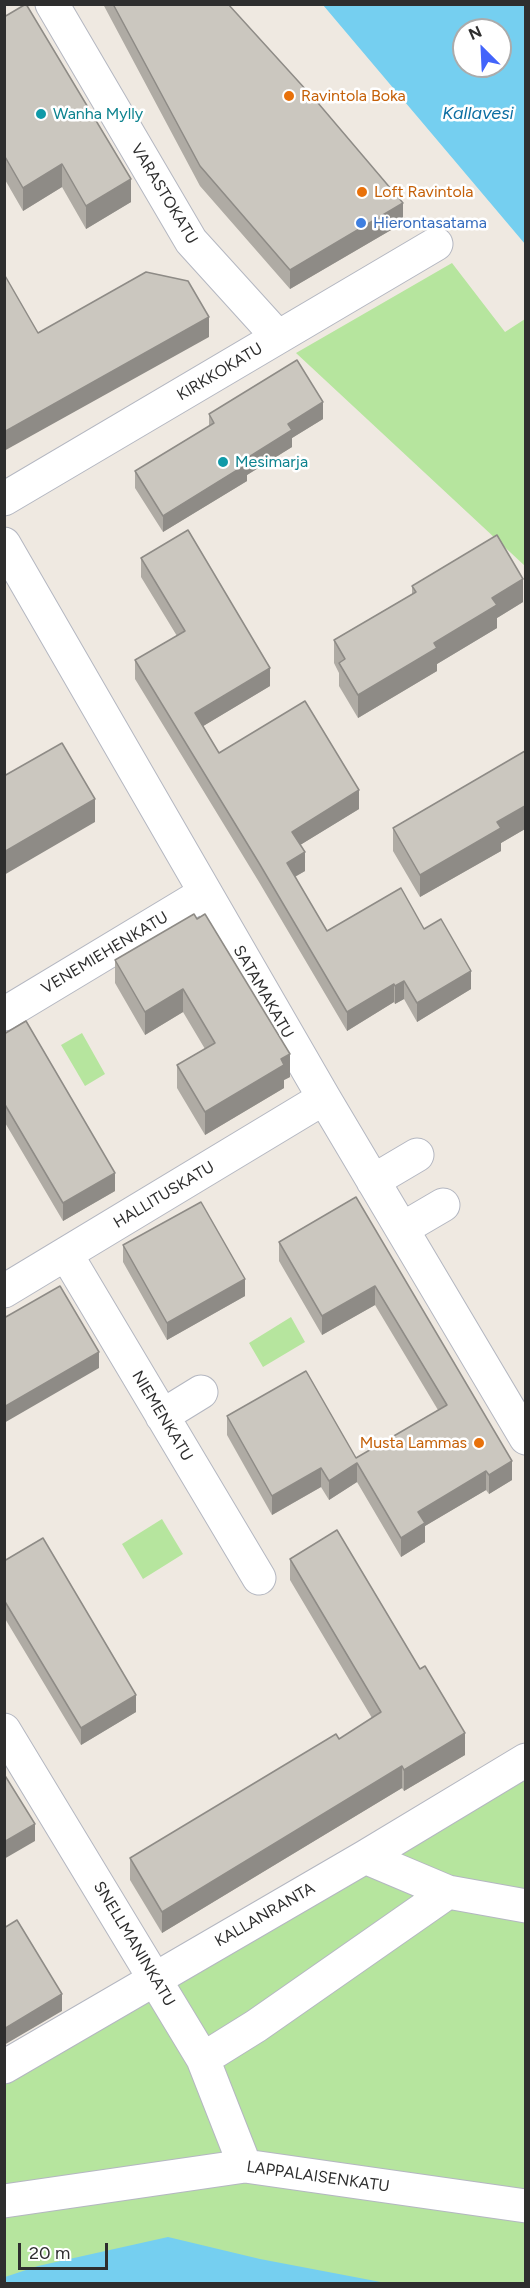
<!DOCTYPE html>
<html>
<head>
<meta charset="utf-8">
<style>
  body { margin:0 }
  #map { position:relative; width:530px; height:2288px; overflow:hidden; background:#efe9e1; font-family:Figtree,sans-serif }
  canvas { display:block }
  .frame { position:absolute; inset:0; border:6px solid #2e2e2e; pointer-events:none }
  .north { position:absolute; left:452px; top:18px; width:60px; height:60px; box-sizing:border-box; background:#fff; border:2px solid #ababab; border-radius:50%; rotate:336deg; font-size:16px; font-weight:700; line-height:24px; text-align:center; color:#2e2e2e }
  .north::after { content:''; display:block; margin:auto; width:21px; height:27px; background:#4264fb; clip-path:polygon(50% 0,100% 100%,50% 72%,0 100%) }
  .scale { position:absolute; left:18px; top:2243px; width:90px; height:27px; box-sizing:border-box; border:3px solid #2e2e2e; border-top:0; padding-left:8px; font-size:18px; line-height:21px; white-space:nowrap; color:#2e2e2e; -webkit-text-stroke:4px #fff; paint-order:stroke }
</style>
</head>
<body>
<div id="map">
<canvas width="530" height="2288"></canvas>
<div class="frame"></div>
<div class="north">N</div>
<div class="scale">20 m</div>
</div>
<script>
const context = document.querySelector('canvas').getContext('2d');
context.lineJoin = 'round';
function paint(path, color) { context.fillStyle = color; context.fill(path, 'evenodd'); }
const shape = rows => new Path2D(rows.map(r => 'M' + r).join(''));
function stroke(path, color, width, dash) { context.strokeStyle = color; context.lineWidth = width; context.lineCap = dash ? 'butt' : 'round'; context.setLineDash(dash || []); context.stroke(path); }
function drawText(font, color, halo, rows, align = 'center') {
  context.font = font + ' Figtree,sans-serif'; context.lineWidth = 5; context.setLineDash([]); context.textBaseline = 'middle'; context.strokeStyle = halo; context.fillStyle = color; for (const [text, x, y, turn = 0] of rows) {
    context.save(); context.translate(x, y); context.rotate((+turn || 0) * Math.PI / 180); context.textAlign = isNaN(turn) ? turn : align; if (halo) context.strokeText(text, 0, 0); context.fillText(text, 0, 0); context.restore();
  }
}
const green = shape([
  [452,263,505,332,525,319,525,566,296,353],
  [82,1033,105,1074,85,1086,61,1045],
  [291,1317,305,1342,263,1367,249,1343],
  [162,1519,183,1554,143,1579,122,1544],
  [525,1760,525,2283,5,2284,5,2073]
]);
const water = shape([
  [323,5,525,5,525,244],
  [464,30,500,30,500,66,464,66],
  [168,2237,260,2259,386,2283,5,2283,5,2277,38,2266]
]);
const minor = shape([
  [52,4,191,241,278,337],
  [4,499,436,244],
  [4,544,324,1098,526,1438],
  [4,1014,205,893],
  [373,1181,417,1155],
  [402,1229,443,1205],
  [66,1254,259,1578],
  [4,1291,324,1098],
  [162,1416,201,1392],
  [4,1730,203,2059,245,2166],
  [365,1857,448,1892,526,1906],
  [203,2059,256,2026,448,1892],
  [4,2067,365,1857,526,1760],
  [4,2201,245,2166,526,2206]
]);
const wall = shape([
  [103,4,228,4,403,223,290,289,200,186],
  [4,17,131,202,86,229,62,187,23,211,4,178],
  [209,414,323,419,292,438,292,447,247,475,247,481,163,532,135,488,135,471,209,426],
  [141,558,270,686,203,726,219,753,359,809,300,845,305,871,295,877,327,931,424,929,471,989,417,1022,404,999,395,1004,394,1002,347,1031,259,882,135,679,135,660,177,636,141,577],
  [412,586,523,602,497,618,497,628,437,664,437,671,358,718,339,686,339,673,334,663,334,640,412,594],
  [525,751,525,829,501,843,501,851,420,897,393,851,393,828],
  [194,914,290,1077,284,1080,284,1088,205,1135,177,1088,177,1065,205,1049,183,1012,145,1035,115,983,115,960],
  [4,1034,115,1191,63,1221,4,1121],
  [356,1197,512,1480,489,1494,486,1490,425,1526,425,1542,401,1557,357,1482,329,1500,321,1487,272,1515,227,1435,227,1416,356,1458,438,1410,375,1305,322,1335,279,1261,279,1242],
  [123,1245,245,1296,167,1340,123,1262],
  [290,1559,465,1755,404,1791,402,1788,162,1933,130,1880,130,1858,339,1739,372,1718,290,1580],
  [4,1561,136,1712,81,1745,4,1617]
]);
const shadedWall = shape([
  [62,164,62,187,23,211,23,188],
  [131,179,131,202,86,229,86,206],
  [403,203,403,223,290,289,290,270],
  [209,317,209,337,4,451,4,432],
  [323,402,323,419,292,438,292,447,247,475,247,481,163,532,163,516,244,460,288,424],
  [523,579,523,602,497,618,497,628,437,664,437,671,358,718,358,695,434,643,492,598],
  [270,668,270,686,195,731,195,713],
  [359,790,359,809,292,850,292,832],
  [95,799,95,822,4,875,4,852],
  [525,806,525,829,501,843,501,851,420,897,420,875,497,822],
  [305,852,305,871,287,881,287,863],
  [471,971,471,989,417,1022,417,1003],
  [404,981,404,999,395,1004,395,986],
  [394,984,394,1002,347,1031,347,1012],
  [183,989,183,1012,145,1035,145,1012],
  [290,1054,290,1077,284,1080,284,1088,205,1135,205,1112,281,1059],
  [115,1173,115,1191,63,1221,63,1203],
  [245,1279,245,1296,167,1340,167,1323],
  [375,1286,375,1305,322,1335,322,1316],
  [99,1352,99,1368,4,1423,4,1407],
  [512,1461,512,1480,489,1494,489,1475],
  [357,1463,357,1482,329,1500,329,1481],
  [321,1468,321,1487,272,1515,272,1496],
  [486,1471,486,1490,425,1526,425,1542,401,1557,401,1538,418,1512],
  [136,1695,136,1712,81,1745,81,1728],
  [465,1733,465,1755,404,1791,404,1770],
  [402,1766,402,1788,162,1933,162,1912],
  [35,1824,35,1841,4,1859,4,1842],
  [62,1994,62,2011,4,2045,4,2029]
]);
const building = shape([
  [26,4,131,179,86,206,62,164,23,188,4,155,4,17,26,4],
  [113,4,228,4,318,103,403,203,290,270,200,166,113,4],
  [146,272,188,281,209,317,4,432,4,274,38,333,146,272],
  [297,360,323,402,288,424,292,430,244,460,247,464,163,516,135,471,214,423,209,414,297,360],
  [188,530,270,668,195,713,219,753,305,701,359,790,292,832,305,852,287,863,327,931,401,888,424,929,441,919,471,971,417,1003,404,981,395,986,394,984,347,1012,259,863,135,660,185,631,141,558,188,530],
  [497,535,523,579,492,598,497,605,434,643,437,648,358,695,339,663,345,659,334,640,416,592,412,586,497,535],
  [62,743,95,799,4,852,4,776,62,743],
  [525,751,525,806,497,822,501,828,420,875,393,828,525,751],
  [194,914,197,919,205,914,290,1054,281,1059,284,1065,205,1112,177,1065,215,1043,183,989,145,1012,115,960,194,914],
  [26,1021,115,1173,63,1203,4,1103,4,1034,26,1021],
  [356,1197,512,1461,489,1475,486,1471,418,1512,425,1523,401,1538,357,1463,329,1481,321,1468,272,1496,227,1416,306,1371,356,1458,447,1405,375,1286,322,1316,279,1242,356,1197],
  [201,1202,245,1279,167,1323,123,1245,201,1202],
  [60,1286,99,1352,4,1407,4,1318,60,1286],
  [337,1530,420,1669,425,1666,465,1733,404,1770,402,1766,162,1912,130,1858,336,1734,339,1739,381,1712,290,1559,337,1530],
  [43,1538,136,1695,81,1728,4,1600,4,1561,43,1538],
  [4,1774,35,1824,4,1842,4,1774],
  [17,1920,62,1994,4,2029,4,1928,17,1920]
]);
const markers = [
  [289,96,6,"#e8710a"],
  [41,114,6,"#0f9aa8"],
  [362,192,6,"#e8710a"],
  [361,223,6,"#3f7fe0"],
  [223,462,6,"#0f9aa8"],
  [479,1443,6,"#e8710a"]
];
const foodNames = [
  ["Ravintola Boka",301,96],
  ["Loft Ravintola",374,192],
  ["Musta Lammas",467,1443,"right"]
];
const cultureNames = [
  ["Wanha Mylly",53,114],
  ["Mesimarja",235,462]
];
const streetNames = [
  ["VARASTOKATU",164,194,59],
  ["KIRKKOKATU",220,372,-31],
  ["VENEMIEHENKATU",105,953,-31],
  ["SATAMAKATU",263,992,60],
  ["HALLITUSKATU",164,1195,-31],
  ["NIEMENKATU",162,1416,59],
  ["KALLANRANTA",265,1915,-30],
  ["SNELLMANINKATU",134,1944,59],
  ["LAPPALAISENKATU",318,2177,8]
];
const shopNames = [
  ["Hierontasatama",373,223]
];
const waterNames = [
  ["Kallavesi",478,114]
];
paint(green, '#b6e59e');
paint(water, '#75cff0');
stroke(minor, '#b4b7c1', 35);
stroke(minor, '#fff', 33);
paint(wall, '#afaba4');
paint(shadedWall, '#8e8b86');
paint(building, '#cbc7bf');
stroke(building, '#8e8b86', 1.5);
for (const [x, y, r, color] of markers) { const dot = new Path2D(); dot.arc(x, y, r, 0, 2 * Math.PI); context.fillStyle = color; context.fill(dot); stroke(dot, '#fff', 2); }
drawText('16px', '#c56008', '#fff', foodNames, 'left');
drawText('16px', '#0d838f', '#fff', cultureNames, 'left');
drawText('16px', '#2e2e2e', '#fff', streetNames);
drawText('16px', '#366cbe', '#fff', shopNames, 'left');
drawText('italic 18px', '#0d6fa3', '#fff', waterNames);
</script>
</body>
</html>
